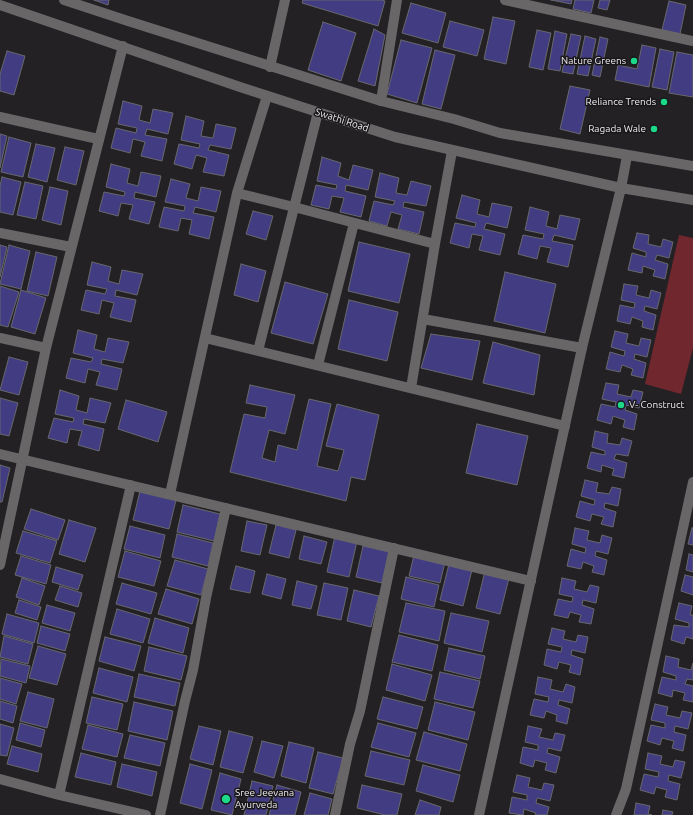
<!DOCTYPE html>
<html>
<head>
<meta charset="utf-8">
<style>
  body { margin:0 }
  canvas { display:block; background:#232124 }
</style>
</head>
<body>
<canvas width="693" height="815"></canvas>
<script>
const context = document.querySelector('canvas').getContext('2d');
context.lineJoin = 'round';
function paint(path, color) { context.fillStyle = color; context.fill(path, 'evenodd'); }
const shape = rows => new Path2D(rows.map(r => 'M' + r).join(''));
function stroke(path, color, width, dash) { context.strokeStyle = color; context.lineWidth = width; context.lineCap = dash ? 'butt' : 'round'; context.setLineDash(dash || []); context.stroke(path); }
function drawText(font, color, halo, rows, align = 'center') {
  context.font = font + ' Ubuntu,sans-serif'; context.lineWidth = 3; context.setLineDash([]); context.textBaseline = 'middle'; context.strokeStyle = halo; context.fillStyle = color; for (const [text, x, y, turn = 0] of rows) {
    context.save(); context.translate(x, y); context.rotate((+turn || 0) * Math.PI / 180); context.textAlign = isNaN(turn) ? turn : align; if (halo) context.strokeText(text, 0, 0); context.fillText(text, 0, 0); context.restore();
  }
}
const green = shape([
  [679,235,693,238,693,348,681,394,645,384]
]);
const building = shape([
  [94,0,109,0,108,5,94,0],
  [303,0,382,0,385,1,378,26,302,3,303,0],
  [551,0,572,0,571,4,551,0],
  [575,0,594,0,591,13,573,9,575,0],
  [600,0,610,0,607,10,598,8,600,0],
  [669,1,686,5,680,34,662,30,669,1],
  [411,3,446,13,438,43,402,33,411,3],
  [493,17,515,21,506,64,484,59,493,17],
  [450,21,484,30,477,56,443,47,450,21],
  [323,22,356,33,341,81,308,70,323,22],
  [374,29,385,35,375,86,358,81,374,29],
  [537,30,551,33,543,70,529,67,537,30],
  [555,31,567,34,560,71,548,69,555,31],
  [571,34,581,36,573,74,562,72,571,34],
  [585,36,596,39,588,76,577,74,585,36],
  [600,37,608,39,600,77,592,75,600,37],
  [401,40,432,48,417,103,387,94,401,40],
  [642,45,656,48,649,87,615,80,618,65,637,69,642,45],
  [660,49,674,52,667,90,652,87,660,49],
  [435,50,455,55,441,109,422,104,435,50],
  [7,51,25,56,14,95,0,91,0,74,7,51],
  [677,52,693,55,693,97,669,93,677,52],
  [570,86,590,90,580,134,560,129,570,86],
  [123,101,142,106,139,120,150,123,153,109,173,113,168,134,147,129,145,135,167,139,162,161,141,156,145,142,133,139,130,153,111,148,116,128,136,133,137,128,118,124,123,101],
  [186,116,204,121,201,136,213,138,216,124,236,128,231,149,210,145,208,150,229,155,224,176,203,172,207,158,196,155,192,169,174,164,179,144,199,148,200,144,181,140,186,116],
  [0,134,7,136,0,168,0,134],
  [9,137,31,143,23,177,1,172,9,137],
  [36,144,55,148,47,182,28,177,36,144],
  [65,147,84,151,76,185,57,180,65,147],
  [322,157,341,163,338,176,349,180,353,165,373,170,368,190,346,185,345,191,366,196,361,217,340,212,344,198,332,196,329,209,311,205,316,185,336,189,337,185,317,181,322,157],
  [111,164,130,169,127,183,138,186,141,172,161,176,156,197,135,192,134,198,155,202,149,224,129,219,133,205,121,203,118,216,99,211,104,192,124,196,125,192,106,187,111,164],
  [380,173,399,178,396,193,407,195,411,181,431,186,426,206,404,202,403,207,424,212,419,234,398,229,402,215,391,212,387,226,369,221,374,201,393,205,395,201,375,197,380,173],
  [2,177,21,182,13,215,0,212,0,186,2,177],
  [171,179,190,184,186,198,198,201,201,187,221,191,216,212,195,207,193,213,214,217,209,239,189,234,192,220,181,218,178,231,159,227,164,207,184,211,185,206,165,202,171,179],
  [25,182,43,186,36,219,17,215,25,182],
  [50,187,68,191,61,225,42,220,50,187],
  [462,195,480,200,477,214,489,217,492,203,512,207,507,228,486,223,484,229,505,234,500,255,479,250,483,236,472,234,469,248,450,243,455,223,475,227,476,223,456,218,462,195],
  [530,207,549,212,546,226,557,229,560,215,580,219,575,240,554,235,552,241,573,245,568,267,547,262,551,248,540,246,537,259,518,254,523,235,543,239,544,234,525,230,530,207],
  [253,211,273,216,266,240,246,234,253,211],
  [637,233,649,235,648,244,661,247,663,239,673,242,669,258,657,255,655,260,668,264,665,279,653,276,655,270,643,266,642,273,628,270,632,253,646,257,646,252,633,248,637,233],
  [359,242,410,254,399,303,348,291,359,242],
  [0,245,7,247,0,277,0,245],
  [9,245,30,251,21,289,0,284,9,245],
  [36,252,57,257,48,296,27,291,36,252],
  [92,262,111,267,108,281,119,284,122,270,143,274,137,295,116,290,115,296,136,300,131,322,110,317,114,303,102,300,99,314,81,310,86,290,105,294,107,289,87,285,92,262],
  [241,264,266,271,258,302,234,295,241,264],
  [505,272,556,284,545,333,494,321,505,272],
  [285,282,328,294,313,344,271,333,285,282],
  [624,284,638,286,636,295,649,298,651,290,661,293,657,309,645,306,644,311,656,315,653,330,642,327,643,321,632,317,630,324,617,321,620,305,634,308,635,303,621,300,624,284],
  [0,286,19,292,8,327,0,325,0,286],
  [21,290,46,298,35,334,11,327,21,290],
  [349,300,398,312,387,361,338,349,349,300],
  [78,330,97,335,94,349,105,352,108,338,129,342,123,363,102,359,101,364,122,369,117,390,96,385,100,372,88,369,85,383,66,378,71,358,91,362,93,358,73,353,78,330],
  [615,331,628,334,626,343,639,346,641,338,651,340,647,357,635,354,634,359,646,363,643,378,631,375,633,369,622,365,620,372,606,369,610,352,624,356,625,351,611,347,615,331],
  [431,334,480,341,472,380,421,368,431,334],
  [493,342,540,355,534,395,483,383,493,342],
  [9,357,28,362,19,395,0,390,9,357],
  [606,383,619,385,617,394,631,397,633,390,643,392,639,408,626,405,625,410,637,414,634,430,623,427,625,420,613,416,611,424,597,420,601,404,615,407,616,402,602,399,606,383],
  [250,385,295,395,285,434,269,430,262,458,275,462,278,445,297,450,309,399,331,404,317,466,338,471,344,450,326,446,337,404,379,415,365,480,351,477,346,501,230,472,244,414,265,418,267,407,246,403,250,385],
  [60,390,79,396,76,410,87,413,90,398,111,403,105,423,84,419,83,424,104,429,99,451,78,445,82,431,70,429,67,443,48,438,54,418,73,422,74,418,55,414,60,390],
  [0,398,18,403,9,436,0,434,0,398],
  [126,400,167,412,158,442,118,429,126,400],
  [477,424,528,436,517,485,466,473,477,424],
  [595,431,608,434,607,443,620,445,622,438,632,441,628,456,616,454,614,459,627,463,624,478,612,475,614,469,602,465,601,472,587,468,591,452,605,455,605,451,592,447,595,431],
  [0,465,10,468,2,502,0,502,0,465],
  [585,480,598,483,596,492,609,494,612,487,621,489,618,506,605,503,604,508,616,512,613,527,601,524,604,517,592,514,590,521,576,517,580,501,594,505,595,500,581,496,585,480],
  [140,491,176,500,169,529,133,520,140,491],
  [183,505,220,514,214,541,177,532,183,505],
  [31,509,65,520,58,540,24,529,31,509],
  [69,520,96,528,85,562,59,554,69,520],
  [247,521,267,525,260,555,241,551,247,521],
  [276,525,296,530,289,558,269,553,276,525],
  [130,526,165,535,160,558,124,549,130,526],
  [575,528,589,531,587,540,600,543,602,535,612,538,608,554,596,551,595,556,607,560,604,575,592,572,594,566,583,562,581,569,567,566,571,549,585,553,586,548,572,544,575,528],
  [692,528,693,528,693,545,688,544,692,528],
  [23,531,57,541,50,563,16,553,23,531],
  [177,534,213,543,208,566,172,557,177,534],
  [304,536,327,542,321,564,299,559,304,536],
  [335,536,357,541,349,577,327,572,335,536],
  [363,546,389,552,382,583,356,577,363,546],
  [125,551,161,561,154,586,118,577,125,551],
  [689,554,693,555,693,572,686,570,689,554],
  [414,555,445,562,440,583,409,576,414,555],
  [21,556,51,565,46,584,15,575,21,556],
  [175,560,208,569,201,595,167,586,175,560],
  [449,564,472,570,463,606,440,600,449,564],
  [236,566,255,571,250,593,230,589,236,566],
  [56,567,83,575,78,590,52,582,56,567],
  [485,571,509,578,500,614,476,608,485,571],
  [267,574,286,579,281,599,262,594,267,574],
  [685,575,693,577,693,595,681,591,685,575],
  [406,577,439,585,434,607,401,599,406,577],
  [22,578,45,586,39,605,16,597,22,578],
  [562,578,576,581,574,589,587,592,590,585,599,587,596,603,583,600,582,605,594,609,591,624,579,622,581,615,570,612,568,618,554,615,558,599,572,602,573,597,559,594,562,578],
  [297,581,317,586,311,609,292,605,297,581],
  [122,583,157,593,151,614,116,604,122,583],
  [324,583,348,588,341,620,317,615,324,583],
  [60,586,82,593,78,607,55,600,60,586],
  [166,589,199,599,192,624,158,614,166,589],
  [354,590,379,596,371,627,347,621,354,590],
  [19,600,41,607,37,620,15,613,19,600],
  [406,603,445,611,439,641,399,632,406,603],
  [679,603,692,606,690,615,693,615,693,639,686,637,684,644,671,640,674,625,689,627,689,623,675,619,679,603],
  [47,605,75,613,70,631,42,623,47,605],
  [117,609,150,619,143,643,110,634,117,609],
  [451,613,489,621,482,652,444,643,451,613],
  [7,614,39,623,34,643,2,634,7,614],
  [155,618,189,628,183,653,148,643,155,618],
  [41,626,70,634,65,651,37,643,41,626],
  [552,628,565,631,563,639,576,642,578,635,588,637,585,653,572,650,571,655,583,659,580,675,569,672,571,665,559,662,557,669,544,665,547,649,561,652,562,647,548,644,552,628],
  [399,635,438,645,432,671,392,662,399,635],
  [4,636,33,644,28,664,0,657,4,636],
  [105,637,141,646,134,671,99,661,105,637],
  [38,646,66,654,57,685,29,678,38,646],
  [149,647,187,656,181,680,144,671,149,647],
  [449,648,485,656,480,679,444,670,449,648],
  [666,656,679,659,678,667,691,670,693,663,693,680,687,679,685,684,693,686,693,702,683,700,685,693,673,690,672,697,658,693,662,677,676,680,676,676,663,672,666,656],
  [1,659,30,666,26,683,0,676,1,659],
  [392,664,432,675,425,701,386,690,392,664],
  [99,668,133,677,127,702,93,693,99,668],
  [440,672,480,681,473,708,434,699,440,672],
  [139,674,180,683,175,706,134,697,139,674],
  [538,677,552,680,550,689,563,692,566,684,575,687,572,703,559,700,558,705,570,709,567,724,556,721,557,715,546,711,544,718,530,715,534,699,548,702,549,697,535,694,538,677],
  [0,678,22,684,16,704,0,699,0,678],
  [28,692,54,699,47,728,20,721,28,692],
  [92,697,123,704,117,730,86,723,92,697],
  [383,697,423,707,417,729,377,719,383,697],
  [0,701,17,706,13,723,0,719,0,701],
  [134,702,173,711,167,740,128,731,134,702],
  [435,702,475,712,468,740,428,730,435,702],
  [655,704,668,707,666,715,680,718,682,711,692,713,688,729,675,726,674,732,686,735,683,751,672,748,674,741,662,738,660,745,647,741,651,725,665,728,665,723,651,720,655,704],
  [20,723,45,730,41,747,16,740,20,723],
  [378,723,416,733,409,757,371,747,378,723],
  [0,724,14,728,7,756,0,755,0,724],
  [88,725,123,734,117,757,82,749,88,725],
  [199,726,221,731,213,765,190,759,199,726],
  [528,726,542,729,539,737,553,740,555,733,565,735,561,751,548,748,547,753,560,757,556,773,545,770,547,763,535,760,533,767,520,763,523,747,538,750,538,745,525,742,528,726],
  [229,731,253,737,243,773,220,767,229,731],
  [424,732,467,744,460,771,416,760,424,732],
  [130,735,165,743,160,766,124,758,130,735],
  [262,741,283,746,274,778,254,772,262,741],
  [289,742,314,748,306,783,281,776,289,742],
  [12,746,42,754,38,772,7,764,12,746],
  [371,751,410,760,404,785,365,776,371,751],
  [318,752,343,758,333,794,309,788,318,752],
  [81,753,116,762,111,785,75,777,81,753],
  [648,753,662,756,660,764,673,767,675,760,685,762,681,778,669,775,668,781,680,784,677,800,665,797,667,790,656,787,654,794,640,790,644,774,658,777,659,772,645,769,648,753],
  [122,764,157,772,152,796,117,787,122,764],
  [190,764,212,770,202,809,180,803,190,764],
  [423,765,460,775,453,802,416,791,423,765],
  [220,773,241,779,232,815,211,810,220,773],
  [517,775,530,778,528,787,542,790,544,783,554,785,550,801,537,798,536,803,549,807,547,815,535,815,536,813,524,809,523,815,509,813,512,797,527,800,527,795,513,792,517,775],
  [252,781,273,786,266,815,244,815,252,781],
  [277,785,301,792,295,815,269,815,277,785],
  [362,785,402,794,397,815,385,815,357,808,362,785],
  [310,793,332,799,328,815,304,815,310,793],
  [420,800,441,807,439,815,415,815,420,800],
  [636,803,650,806,648,814,652,815,634,815,636,803],
  [663,810,673,812,672,815,662,815,663,810]
]);
const minor = shape([
  [505,0,693,41],
  [270,67,285,0],
  [381,101,397,0],
  [0,117,98,139],
  [237,193,294,207,435,244],
  [0,233,71,247],
  [423,319,582,348],
  [0,338,46,348],
  [205,338,565,426],
  [258,351,318,112],
  [318,365,354,223],
  [411,388,435,244,452,151],
  [0,454,531,581],
  [170,494,237,193,267,96],
  [0,565,46,348,123,46],
  [0,779,59,795,146,815],
  [59,795,131,485],
  [160,815,185,701,193,670,206,598,226,508],
  [335,815,350,744,360,711,394,548],
  [616,815,626,789,693,482]
]);
const tertiary = shape([
  [64,0,128,21,381,101,454,119,500,133,693,166],
  [0,5,240,87,395,137,621,188,693,200],
  [479,815,582,348,621,188,627,156]
]);
const markers = [
  [634,61,4,"#1bd988"],
  [664,102,4,"#1bd988"],
  [654,129,4,"#1bd988"],
  [621,405,4,"#1bd988"],
  [226,799,5,"#1bd988"]
];
const poiNames = [
  ["Nature Greens",626,61],
  ["Reliance Trends",656,102],
  ["Ragada Wale",646,129],
  ["V- Construct",629,405,"left"],
  ["Sree Jeevana",235,793,"left"],
  ["Ayurveda",235,805,"left"]
];
const streetNames = [
  ["Swathi Road",342,120,18]
];
paint(green, '#71272e');
paint(building, '#423d82');
stroke(building, '#67676c', 1);
stroke(minor, '#696668', 10);
stroke(tertiary, '#696668', 10);
for (const [x, y, r, color] of markers) { const dot = new Path2D(); dot.arc(x, y, r, 0, 2 * Math.PI); context.fillStyle = color; context.fill(dot); stroke(dot, '#1a171b', 1.5); }
drawText('10px', '#edebee', '#1a171b', poiNames, 'right');
drawText('10px', '#edebee', '#1a171b', streetNames);
</script>
</body>
</html>
